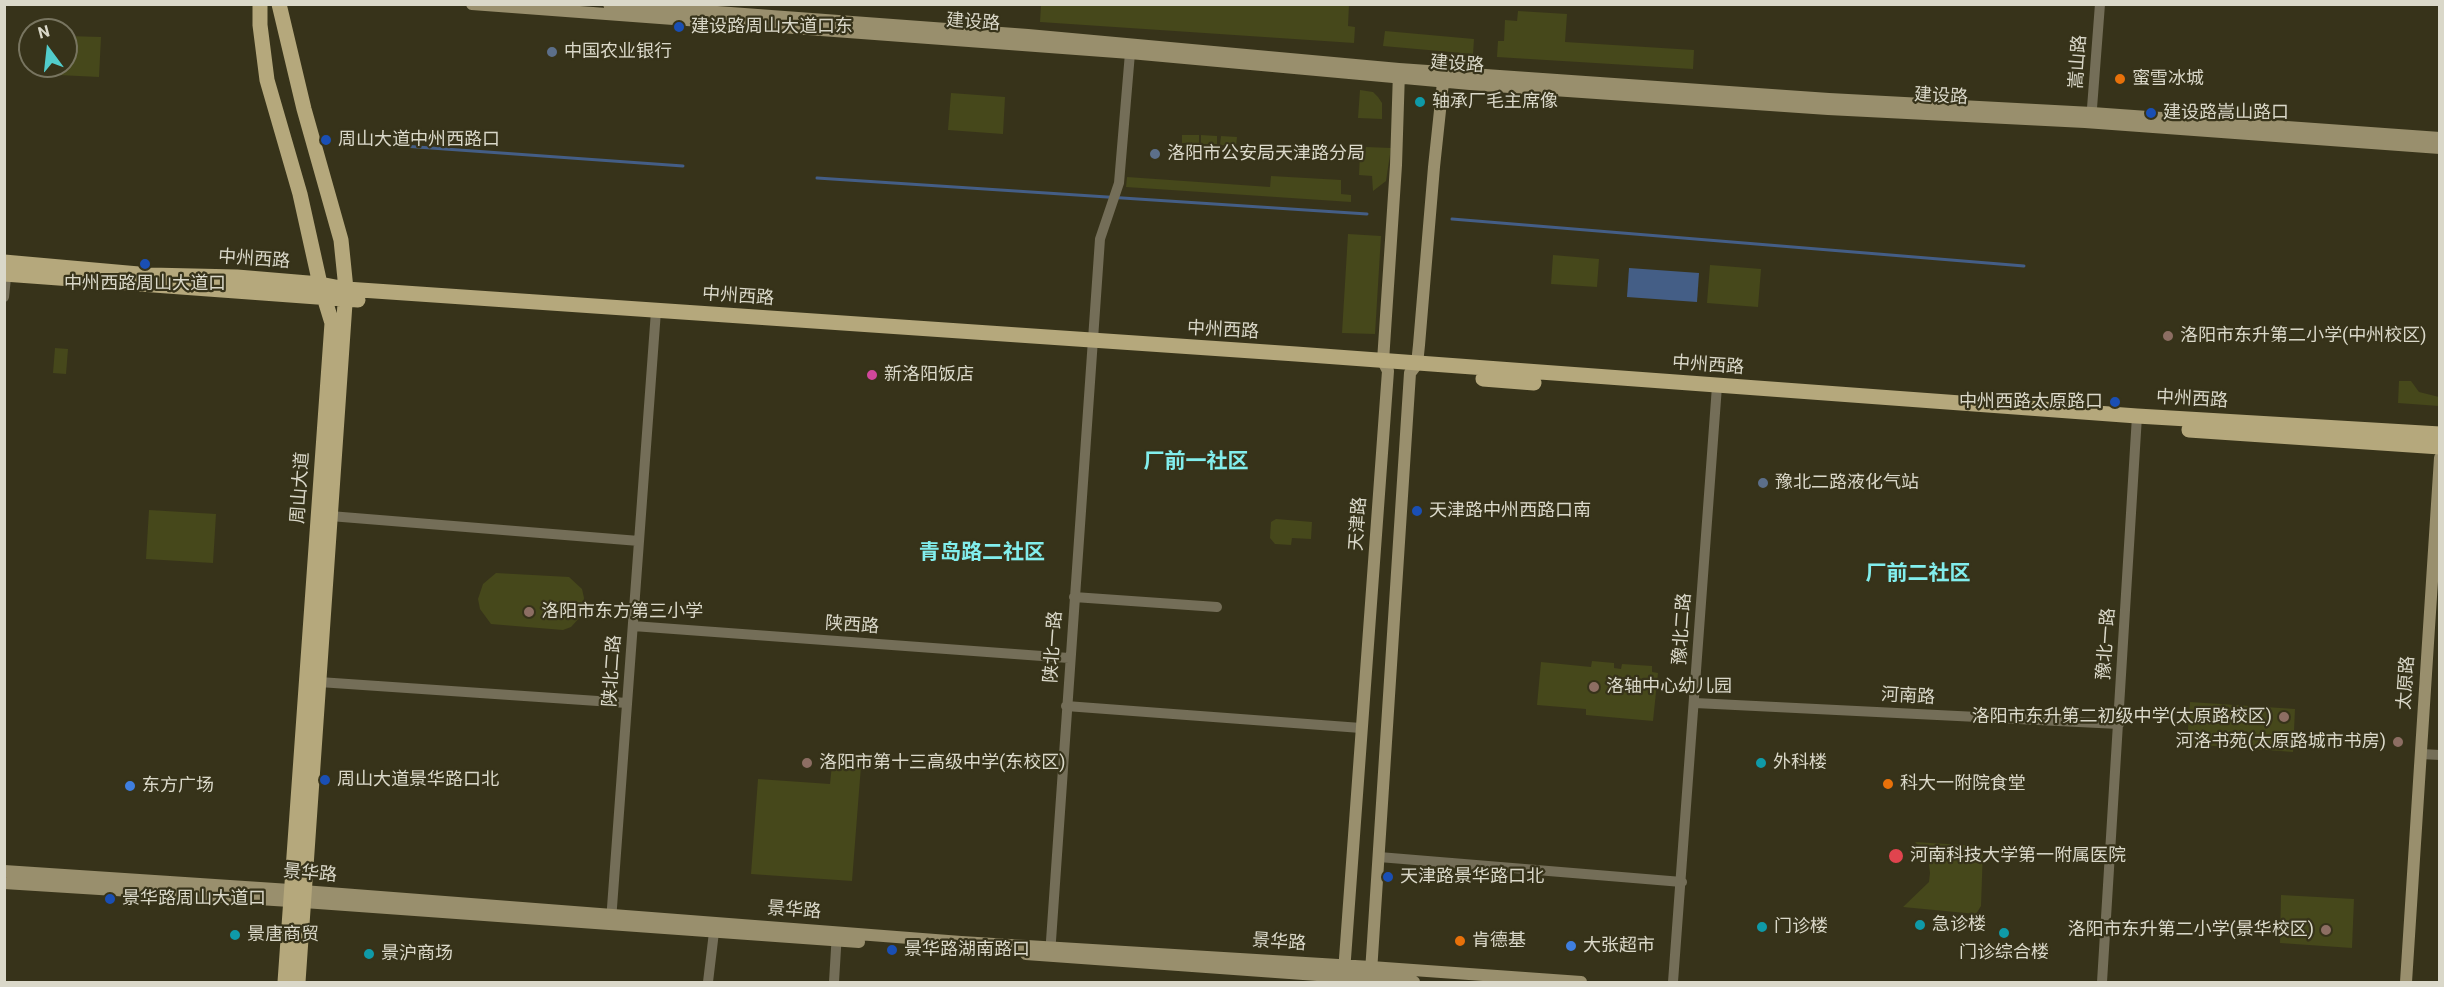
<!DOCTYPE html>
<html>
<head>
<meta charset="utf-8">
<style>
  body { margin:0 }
  #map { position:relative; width:2444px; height:987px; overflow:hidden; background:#37331a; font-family:Roboto,sans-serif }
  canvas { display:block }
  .frame { position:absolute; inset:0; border:6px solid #dad8c9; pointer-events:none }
  .north { position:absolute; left:18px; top:18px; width:60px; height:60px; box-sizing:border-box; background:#37331a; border:2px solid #787560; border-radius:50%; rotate:345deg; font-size:16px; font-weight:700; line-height:24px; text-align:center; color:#dad8c9 }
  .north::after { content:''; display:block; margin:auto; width:21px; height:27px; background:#52cdcc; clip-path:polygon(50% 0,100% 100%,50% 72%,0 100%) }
</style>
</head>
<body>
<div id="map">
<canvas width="2444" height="987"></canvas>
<div class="frame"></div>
<div class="north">N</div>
</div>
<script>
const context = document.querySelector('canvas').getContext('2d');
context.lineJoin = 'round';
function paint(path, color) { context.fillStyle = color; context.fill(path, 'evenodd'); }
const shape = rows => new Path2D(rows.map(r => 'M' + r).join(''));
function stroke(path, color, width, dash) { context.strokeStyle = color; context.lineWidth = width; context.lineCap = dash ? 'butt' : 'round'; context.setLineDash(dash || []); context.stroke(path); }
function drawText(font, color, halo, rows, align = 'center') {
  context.font = font + ' Roboto,"Noto Sans SC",sans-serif'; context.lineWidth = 4.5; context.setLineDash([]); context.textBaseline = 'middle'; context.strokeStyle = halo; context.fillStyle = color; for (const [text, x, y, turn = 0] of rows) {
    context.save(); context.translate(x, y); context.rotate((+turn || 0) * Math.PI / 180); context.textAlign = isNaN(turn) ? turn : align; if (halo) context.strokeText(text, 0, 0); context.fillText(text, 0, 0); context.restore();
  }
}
const green = shape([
  [1349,4,1348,26,1355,27,1354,43,1040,22,1041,5],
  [1518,11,1567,14,1565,42,1694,50,1693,69,1497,57,1498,41,1504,41,1505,20,1517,21],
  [1385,31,1474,39,1473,54,1383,46],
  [66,36,101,37,99,77,38,74,38,66,66,66],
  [1360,90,1373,92,1378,97,1382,103,1382,119,1358,118],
  [951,93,1005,97,1003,134,948,130],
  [1182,135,1199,135,1199,143,1182,143],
  [1201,135,1217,136,1217,144,1201,144],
  [1221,136,1237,137,1236,146,1220,145],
  [1366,147,1391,148,1386,181,1373,191,1372,176,1359,175,1360,153,1365,153],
  [1271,176,1341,180,1341,194,1351,195,1351,202,1126,187,1127,177,1270,187],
  [1348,234,1381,236,1375,334,1342,333],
  [1553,255,1599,259,1597,287,1551,284],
  [1710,265,1761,269,1758,307,1707,303],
  [55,348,68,349,66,374,53,373],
  [2399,381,2411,381,2419,392,2439,397,2439,406,2398,403],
  [149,510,216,514,213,563,146,559],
  [1276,519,1312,522,1311,539,1292,538,1291,545,1275,544,1270,538,1271,522],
  [496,573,569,577,582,589,584,598,582,615,571,627,563,630,491,624,480,609,478,599,483,584],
  [1592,661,1614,663,1614,668,1621,669,1622,664,1652,666,1652,672,1658,673,1653,721,1586,715,1586,709,1537,705,1541,662,1591,667],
  [2190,702,2295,709,2293,752,2187,744],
  [832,764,861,766,852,881,751,874,758,779,830,784],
  [1915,842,1979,846,1983,849,1981,906,1976,914,1903,907,1929,882,1930,873,1928,856],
  [2281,895,2354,899,2352,948,2280,943]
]);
const water = shape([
  [1629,268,1699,273,1697,302,1627,297]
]);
const stream = shape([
  [389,145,683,166],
  [817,178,1367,214],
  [1452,219,2024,266]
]);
const street = shape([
  [2091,121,2100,4],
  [4,297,7,268],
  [330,516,639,541],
  [1074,597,1217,607],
  [633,626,1069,658],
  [319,682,627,703],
  [1695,703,2119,724],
  [1066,706,1361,728],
  [2421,754,2440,755],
  [1379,857,1682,882],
  [611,921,656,311],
  [1050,955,1100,239,1119,183,1130,53],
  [708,982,714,932],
  [834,982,837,932],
  [1673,982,1717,386],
  [2102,982,2137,416]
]);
const secondary = shape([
  [472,4,1130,53,1481,85,1828,109,2085,122,2440,148],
  [609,4,1028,35,1399,69,1829,99,2092,113,2440,138],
  [4,871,290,890,961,942,1371,967,1581,982],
  [4,883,290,901,859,942],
  [1026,954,1414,982],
  [1344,972,1388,371,1383,361,1396,165,1399,72],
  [1371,972,1410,373,1417,364,1419,345,1434,167,1444,73],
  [2406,982,2440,458]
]);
const primary = shape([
  [260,4,260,25,267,80,300,194,320,284,332,323,285,982],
  [279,4,304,109,341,240,346,289,298,982],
  [4,262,150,275,237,277,320,284,346,289,1296,354,2137,416,2440,434],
  [4,274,358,300],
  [1483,379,1534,383],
  [2189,430,2440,447]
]);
const markers = [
  [679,27,6,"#1a4fb4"],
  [552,52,6,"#5c6f8a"],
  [2120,79,6,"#e8710a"],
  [1420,102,6,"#0f9aa8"],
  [2151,113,6,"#1a4fb4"],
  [326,140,6,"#1a4fb4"],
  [1155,154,6,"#5c6f8a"],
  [145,264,6,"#1a4fb4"],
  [2168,336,6,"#8d6e63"],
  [872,375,6,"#d1479c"],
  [2115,402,6,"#1a4fb4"],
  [1763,483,6,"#5c6f8a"],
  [1417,511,6,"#1a4fb4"],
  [529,612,6,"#8d6e63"],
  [1594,687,6,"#8d6e63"],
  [2284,717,6,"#8d6e63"],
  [2398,742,6,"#8d6e63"],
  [807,763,6,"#8d6e63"],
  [1761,763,6,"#0f9aa8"],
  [325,780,6,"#1a4fb4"],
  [1888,784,6,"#e8710a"],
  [130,786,6,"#3f7fe0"],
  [1896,856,8,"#e0444e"],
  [1388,877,6,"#1a4fb4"],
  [110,899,6,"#1a4fb4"],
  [1920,925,6,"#0f9aa8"],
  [1762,927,6,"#0f9aa8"],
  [2326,930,6,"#8d6e63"],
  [2004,933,6,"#0f9aa8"],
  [235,935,6,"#0f9aa8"],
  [1460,941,6,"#e8710a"],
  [1571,946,6,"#3f7fe0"],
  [892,950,6,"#1a4fb4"],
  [369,954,6,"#0f9aa8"]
];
const streetNames = [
  ["建设路",973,23,4],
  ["嵩山路",2079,62,-86],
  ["建设路",1457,65,4],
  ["建设路",1941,97,3],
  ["中州西路",254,260,4],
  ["中州西路",738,297,4],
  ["中州西路",1223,331,3],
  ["中州西路",1708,366,4],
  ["中州西路",2192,400,3],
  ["周山大道",301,488,-86],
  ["天津路",1359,524,-86],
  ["陕西路",852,626,4],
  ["豫北二路",1683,629,-86],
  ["豫北一路",2107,644,-86],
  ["陕北一路",1054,647,-86],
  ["陕北二路",613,671,-86],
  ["太原路",2407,683,-86],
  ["河南路",1908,697,3],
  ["景华路",310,874,5],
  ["景华路",794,911,4],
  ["景华路",1279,943,4]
];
const poiNames = [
  ["建设路周山大道口东",691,27],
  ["中国农业银行",564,52],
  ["蜜雪冰城",2132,79],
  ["轴承厂毛主席像",1432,102],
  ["建设路嵩山路口",2163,113],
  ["周山大道中州西路口",338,140],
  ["洛阳市公安局天津路分局",1167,154],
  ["中州西路周山大道口",145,284,"center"],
  ["洛阳市东升第二小学(中州校区)",2180,336],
  ["新洛阳饭店",884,375],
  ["中州西路太原路口",2103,402,"right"],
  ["豫北二路液化气站",1775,483],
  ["天津路中州西路口南",1429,511],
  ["洛阳市东方第三小学",541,612],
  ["洛轴中心幼儿园",1606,687],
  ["洛阳市东升第二初级中学(太原路校区)",2272,717,"right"],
  ["河洛书苑(太原路城市书房)",2386,742,"right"],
  ["洛阳市第十三高级中学(东校区)",819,763],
  ["外科楼",1773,763],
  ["周山大道景华路口北",337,780],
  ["科大一附院食堂",1900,784],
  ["东方广场",142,786],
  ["河南科技大学第一附属医院",1910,856],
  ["天津路景华路口北",1400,877],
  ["景华路周山大道口",122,899],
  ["急诊楼",1932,925],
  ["门诊楼",1774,927],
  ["洛阳市东升第二小学(景华校区)",2314,930,"right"],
  ["景唐商贸",247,935],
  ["肯德基",1472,941],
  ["大张超市",1583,946],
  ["景华路湖南路口",904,950],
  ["门诊综合楼",2004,953,"center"],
  ["景沪商场",381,954]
];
const quarterNames = [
  ["厂前一社区",1196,463],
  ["青岛路二社区",982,554],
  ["厂前二社区",1918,575]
];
paint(green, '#46481b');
paint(water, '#445e86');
stroke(stream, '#445e86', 3);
stroke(street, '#746e58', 10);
stroke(secondary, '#998f6d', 12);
stroke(primary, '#b5a87c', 15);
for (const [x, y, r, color] of markers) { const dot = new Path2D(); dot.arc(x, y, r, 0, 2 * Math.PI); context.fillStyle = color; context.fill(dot); stroke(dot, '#37331a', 2); }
drawText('18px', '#dad8c9', '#37331a', streetNames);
drawText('18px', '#dad8c9', '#37331a', poiNames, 'left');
drawText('bold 21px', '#82eeed', '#37331a', quarterNames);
</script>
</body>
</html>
